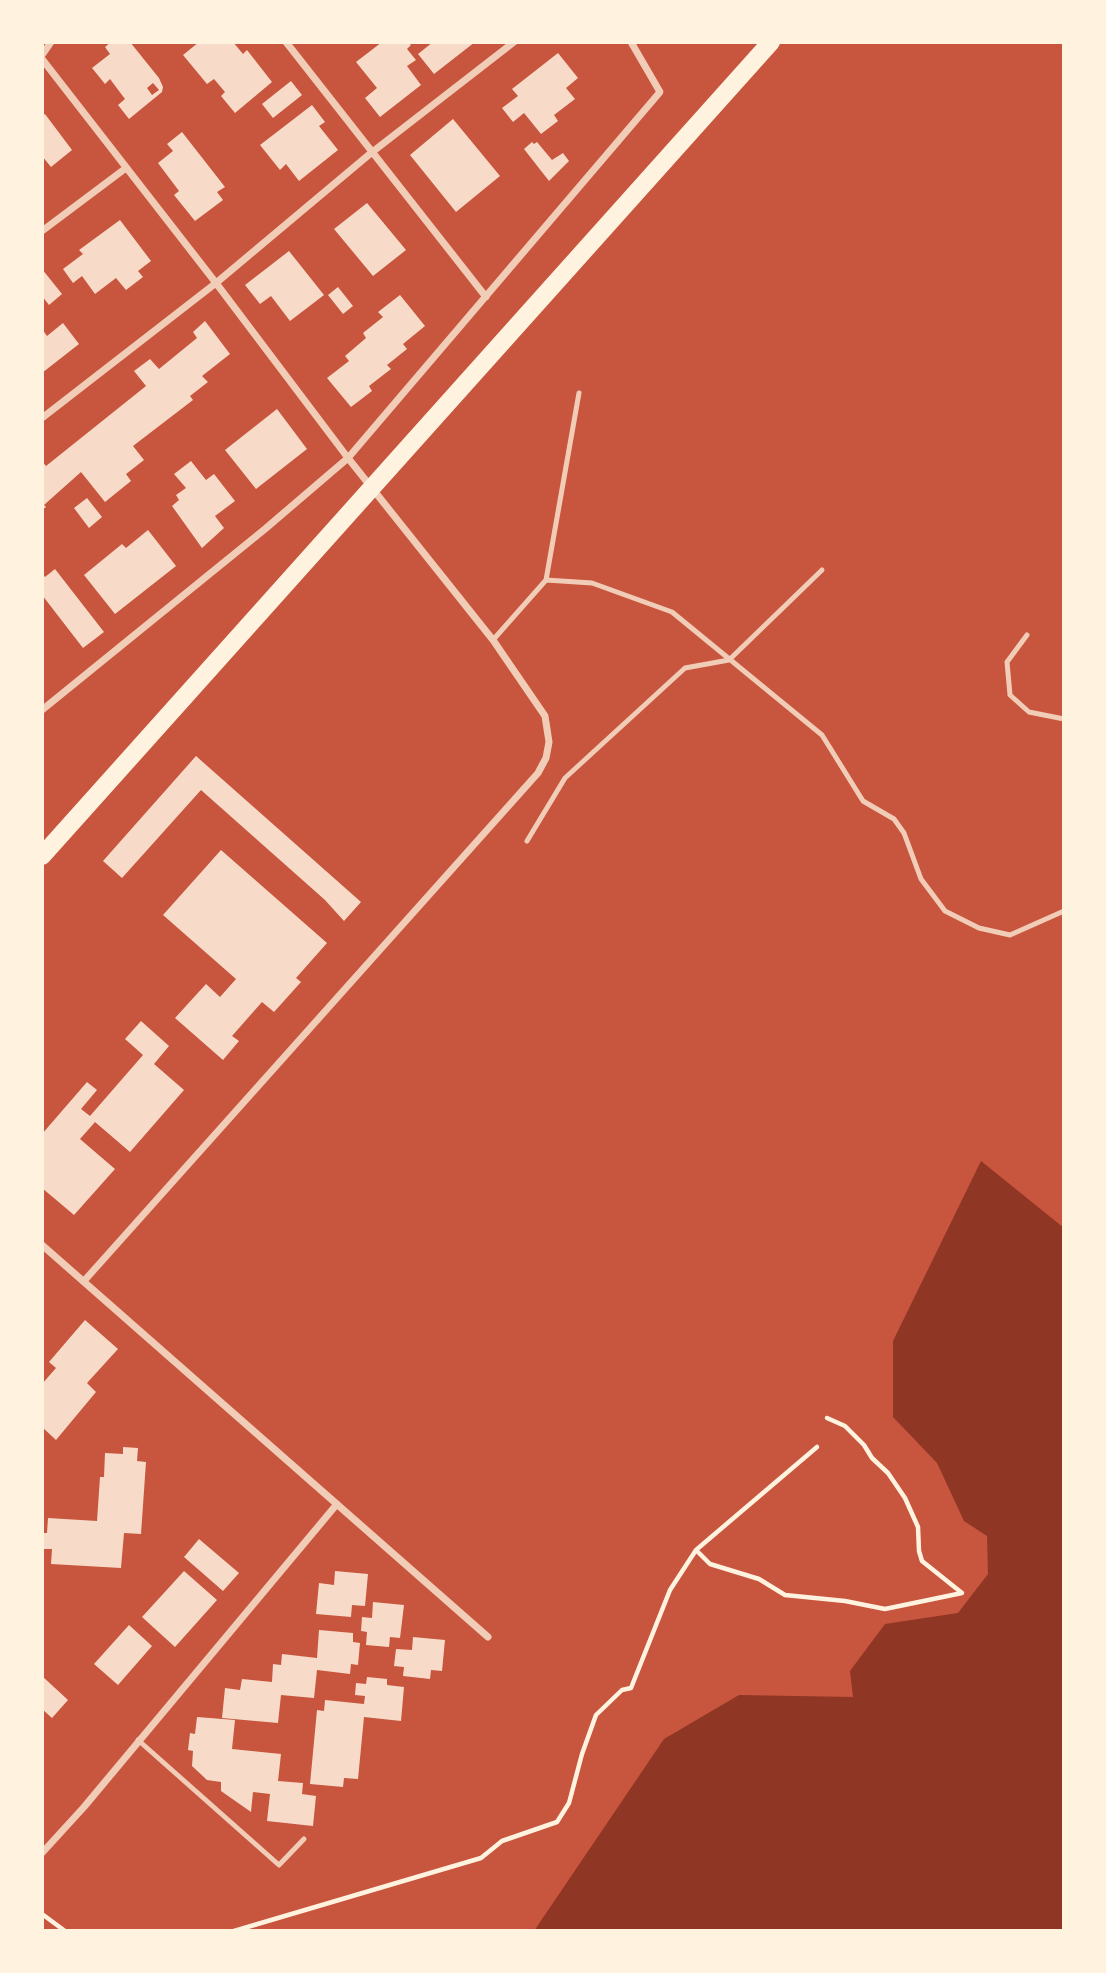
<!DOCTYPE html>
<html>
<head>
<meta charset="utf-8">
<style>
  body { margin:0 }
  #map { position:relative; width:1106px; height:1973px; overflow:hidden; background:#c8553d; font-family:Literata,serif }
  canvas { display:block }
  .frame { position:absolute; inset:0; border:44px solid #fff3e0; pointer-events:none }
</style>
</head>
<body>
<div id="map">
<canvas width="1106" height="1973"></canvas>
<div class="frame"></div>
</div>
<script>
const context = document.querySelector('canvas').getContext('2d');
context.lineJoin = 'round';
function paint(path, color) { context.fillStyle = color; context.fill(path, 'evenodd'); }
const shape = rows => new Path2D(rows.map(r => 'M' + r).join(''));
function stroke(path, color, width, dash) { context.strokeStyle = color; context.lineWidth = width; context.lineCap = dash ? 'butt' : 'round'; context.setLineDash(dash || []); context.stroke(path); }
const water = shape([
  [981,1161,1064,1228,1064,1931,534,1931,664,1739,739,1695,853,1697,850,1671,885,1624,958,1613,988,1574,987,1536,964,1521,937,1463,893,1417,893,1341]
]);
const building = shape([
  [111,42,130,42,159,78,163,87,162,92,129,119,118,105,125,99,110,79,105,84,92,68,110,54,105,47],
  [153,83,159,90,152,95,147,88],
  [199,42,233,42,243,54,247,50,272,82,235,113,221,96,225,92,214,79,207,84,183,55],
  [382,42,408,42,411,45,407,49,416,60,407,66,421,85,380,117,365,98,377,88,356,62],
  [433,42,475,42,434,74,418,54],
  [558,53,578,78,566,88,575,99,554,115,558,121,541,134,524,113,513,122,502,108,518,96,512,89],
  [291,81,302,95,273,118,262,104],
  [312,105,325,122,319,126,338,150,299,181,286,164,280,170,260,145],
  [45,114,72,150,51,167,42,156,42,116],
  [453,119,500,176,456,212,410,155],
  [182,132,225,187,217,192,223,200,195,221,174,195,179,191,158,163,173,151,167,144],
  [532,142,534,144,537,142,552,160,563,153,569,161,549,181,524,149],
  [367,203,406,250,373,276,334,229],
  [120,220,151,261,138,271,143,277,126,290,116,278,95,294,82,276,73,283,63,269,83,254,79,250],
  [289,251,324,295,290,321,271,296,260,304,245,285],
  [42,269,62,294,49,305,42,296],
  [338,287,353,306,343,314,328,295],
  [400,295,425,326,403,344,407,349,387,365,391,369,369,386,372,391,351,407,327,378,349,361,345,356,366,338,363,333,383,317,378,312],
  [205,321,230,354,202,376,208,382,190,396,193,400,133,446,144,460,126,474,131,481,105,502,81,472,44,505,46,507,42,510,42,461,46,466,146,386,134,371,150,359,159,369,197,338,193,332],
  [63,323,79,344,42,373,42,329,47,336],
  [277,409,307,449,256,489,225,450],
  [191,461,206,480,214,474,235,501,215,516,224,528,202,548,172,506,179,500,176,495,186,488,174,474],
  [87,498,102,517,89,528,74,508],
  [148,530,176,566,115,614,84,575,122,544,126,548],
  [55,569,104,632,83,648,42,595,42,573,45,577],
  [196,756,361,902,344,921,325,900,201,790,122,878,103,861],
  [221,850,327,943,296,978,301,982,274,1012,262,1002,232,1036,239,1041,223,1060,175,1018,206,984,220,997,236,979,163,915],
  [141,1021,169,1046,154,1064,184,1090,130,1152,95,1122,80,1139,115,1169,74,1215,42,1188,42,1134,87,1082,97,1090,81,1109,90,1116,143,1055,125,1039],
  [85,1320,118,1349,87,1383,96,1392,56,1440,42,1427,42,1384,56,1368,49,1362],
  [123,1447,138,1448,137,1461,146,1462,141,1534,124,1533,121,1568,51,1564,52,1549,42,1549,42,1533,47,1533,48,1518,97,1521,100,1477,104,1477,105,1453,123,1454],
  [199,1539,239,1573,223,1591,184,1557],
  [184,1571,217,1600,175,1647,142,1617],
  [335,1571,368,1574,365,1606,352,1605,351,1617,316,1614,319,1583,334,1585],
  [373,1602,404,1605,400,1638,390,1637,389,1647,366,1645,367,1632,361,1631,362,1617,372,1618],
  [129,1625,152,1646,118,1685,94,1664],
  [319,1630,353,1633,353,1642,360,1643,358,1665,351,1664,350,1674,317,1670,314,1698,281,1695,278,1723,222,1718,225,1688,240,1690,242,1679,272,1682,273,1664,281,1665,282,1654,317,1658],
  [413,1637,445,1640,442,1671,431,1670,430,1679,403,1676,404,1667,394,1666,396,1649,412,1650],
  [42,1676,68,1700,52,1718,42,1709],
  [367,1677,387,1679,387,1685,404,1687,401,1721,364,1717,358,1779,344,1778,343,1787,310,1784,317,1710,324,1711,325,1700,364,1704,365,1696,355,1695,356,1683,366,1684],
  [197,1717,235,1720,232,1749,281,1754,278,1781,303,1783,302,1794,316,1796,313,1826,267,1821,270,1794,253,1792,251,1812,221,1791,221,1782,207,1780,192,1766,193,1751,188,1750,190,1733,195,1734]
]);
const path = shape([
  [696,1550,710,1564,759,1579,785,1595,845,1601,885,1609,962,1593,922,1561,919,1551,918,1527,905,1498,888,1473,872,1458,864,1445,845,1426,827,1418],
  [42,1914,65,1931],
  [234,1931,481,1858,502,1841,557,1822,569,1803,582,1754,596,1715,622,1690,631,1688,670,1590,696,1550,817,1447]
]);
const service = shape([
  [546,580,592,583,672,612,822,735,863,801,894,819,904,833,921,879,945,911,979,928,1010,935,1064,911],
  [1027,635,1007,662,1010,695,1029,712,1064,719],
  [493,640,546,580,579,393],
  [527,841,565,778,685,668,729,660,822,570],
  [138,1740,279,1865,304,1839]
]);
const minor = shape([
  [286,42,486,297],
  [42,55,51,42],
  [42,59,216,283,348,458,493,640,545,716,549,742,546,758,538,773,84,1281],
  [42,231,126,168],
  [42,418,216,283,371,153,514,42],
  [42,710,265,529,348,458,660,92,631,42],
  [42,1245,488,1637],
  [42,1853,84,1807,337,1504]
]);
const primary = shape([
  [42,856,771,42]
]);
paint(water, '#8f3625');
paint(building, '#f7dbc8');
stroke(path, '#fff3e0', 4.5);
stroke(service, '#f1ccb7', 5);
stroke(minor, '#f1ccb7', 7);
stroke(primary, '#fff3e0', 18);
</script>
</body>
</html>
